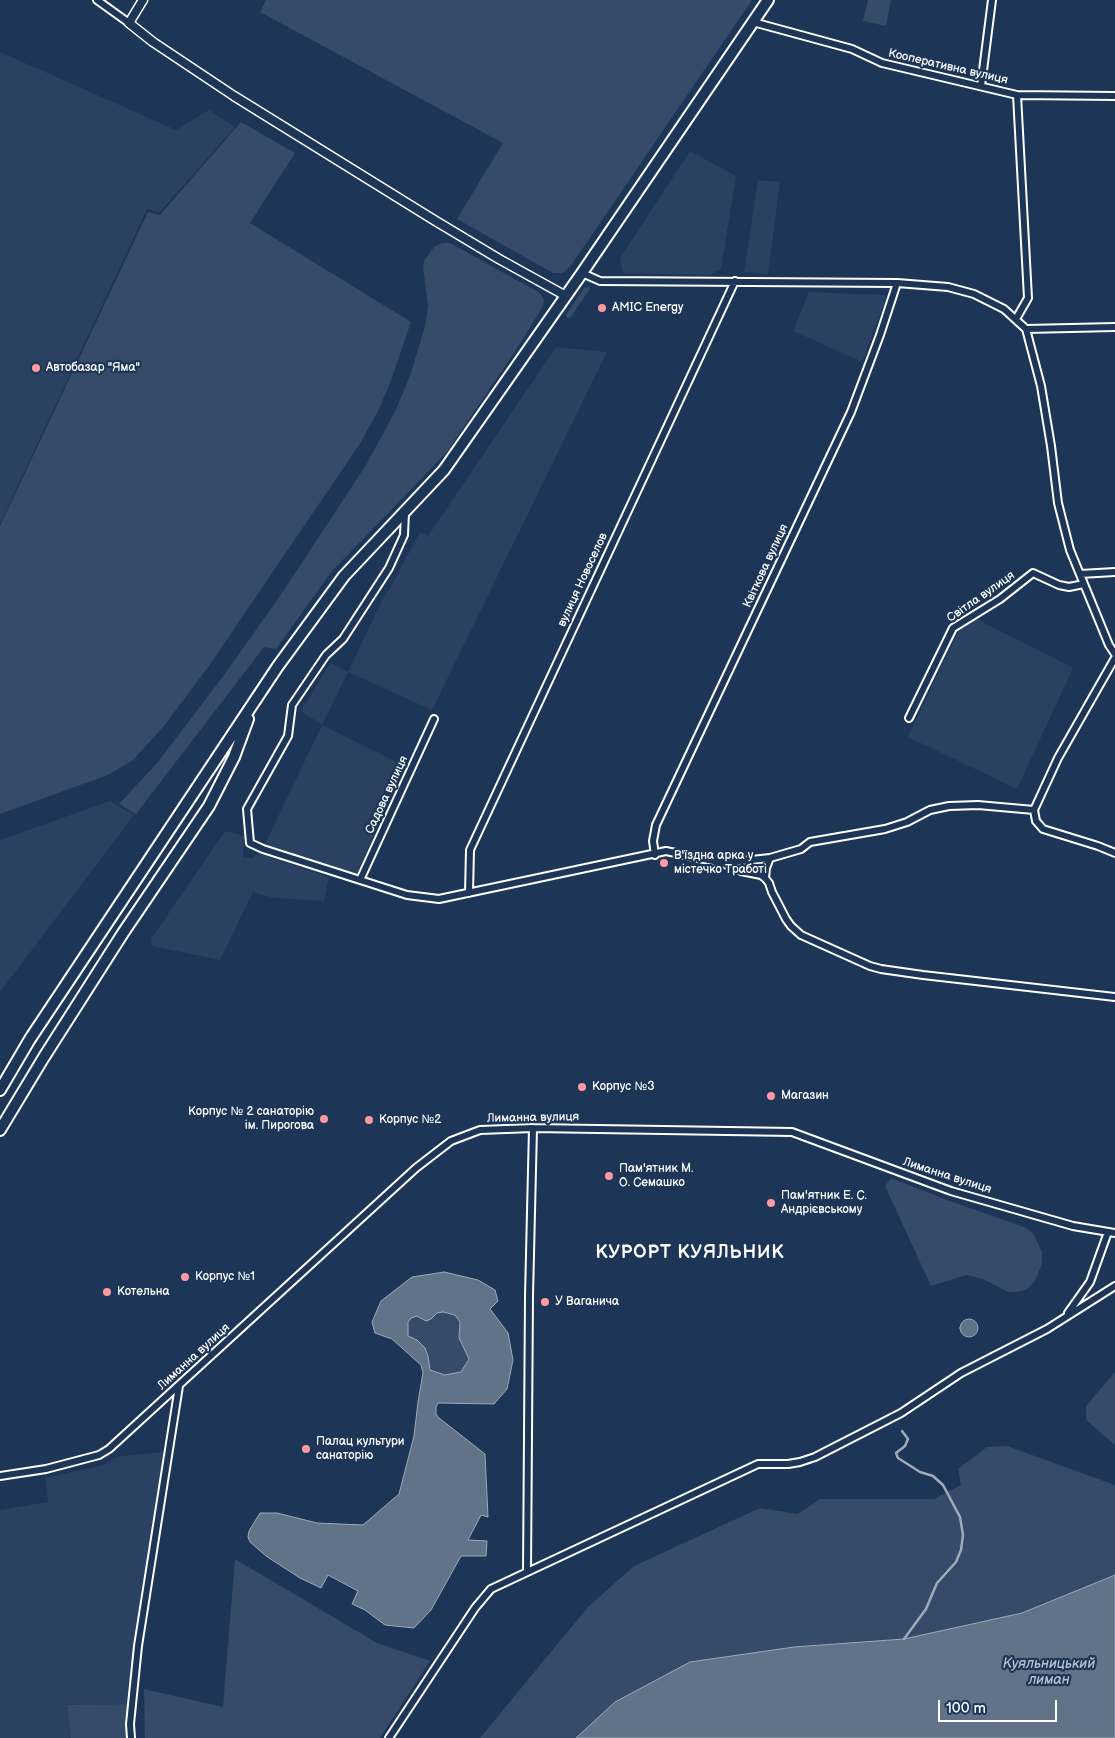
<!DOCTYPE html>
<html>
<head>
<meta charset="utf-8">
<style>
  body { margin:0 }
  #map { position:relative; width:1115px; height:1738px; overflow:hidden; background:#1d3557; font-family:"Balsamiq Sans",sans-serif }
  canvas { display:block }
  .scale { position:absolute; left:938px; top:1700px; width:119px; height:22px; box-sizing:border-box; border:2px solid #fff; border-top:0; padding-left:6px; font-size:15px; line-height:18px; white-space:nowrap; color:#fff; -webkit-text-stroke:4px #1d3557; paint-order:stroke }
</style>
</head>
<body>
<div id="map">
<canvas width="1115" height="1738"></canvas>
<div class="scale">100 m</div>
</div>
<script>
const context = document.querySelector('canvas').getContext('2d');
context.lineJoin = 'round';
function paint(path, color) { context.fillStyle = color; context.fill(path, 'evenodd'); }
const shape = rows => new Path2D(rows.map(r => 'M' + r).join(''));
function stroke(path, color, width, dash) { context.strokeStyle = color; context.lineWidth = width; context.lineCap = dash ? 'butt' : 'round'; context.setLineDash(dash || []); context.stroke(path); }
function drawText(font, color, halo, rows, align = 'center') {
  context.font = font + ' "Balsamiq Sans",sans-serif'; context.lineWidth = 4.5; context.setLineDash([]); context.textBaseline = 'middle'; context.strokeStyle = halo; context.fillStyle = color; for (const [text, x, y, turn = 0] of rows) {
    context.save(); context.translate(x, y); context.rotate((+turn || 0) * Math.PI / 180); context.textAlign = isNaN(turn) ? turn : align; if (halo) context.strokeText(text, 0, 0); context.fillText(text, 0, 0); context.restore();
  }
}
const built = shape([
  [0,52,176,130,209,110,235,127,160,212,147,209,0,524],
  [690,151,736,176,721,269,710,275,623,273,620,258],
  [758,180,780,182,768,274,744,272],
  [809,292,884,295,886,297,886,299,862,362,793,331],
  [556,347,607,352,432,710,348,672,322,725,405,766,356,875,265,844,322,725,301,711,330,663,348,672,386,592,388,592,420,532,428,536],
  [975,618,1073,668,1017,789,908,737,959,629],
  [110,801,134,815,0,992,0,840],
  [225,831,244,836,243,858,253,858,258,853,329,877,324,901,274,898,253,892,220,960,152,946,151,939],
  [163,1452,136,1632,128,1704,67,1705,71,1738,0,1738,0,1510,48,1502,45,1478,104,1465,116,1457]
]);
const green = shape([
  [266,0,752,0,570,267,562,273,553,273,457,219,503,143,260,12],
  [868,0,891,0,886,26,863,21],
  [241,122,295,153,250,223,411,322,390,383,379,409,361,442,211,663,164,726,133,760,108,775,0,814,0,526,148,212,160,215],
  [442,243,450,243,540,293,544,300,542,308,514,353,446,453,332,571,276,649,264,647,136,814,119,804,158,762,227,671,282,593,366,465,383,434,397,407,410,376,425,326,428,306,423,267,424,261,434,247],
  [589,287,590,289,570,318,567,318,566,315,584,288],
  [891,1178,947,1200,1024,1227,1033,1233,1042,1252,1042,1264,1035,1281,1027,1289,1018,1292,1008,1292,983,1279,966,1275,931,1286,885,1186],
  [443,1312,455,1315,460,1322,459,1331,460,1342,469,1359,461,1372,445,1375,430,1370,428,1356,417,1341,408,1336,408,1322,410,1318,417,1316,431,1319,437,1313],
  [1115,1372,1115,1445,1086,1420,1086,1406],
  [1007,1446,1115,1485,1115,1575,1022,1613,904,1639,794,1647,690,1662,615,1702,576,1738,480,1738,588,1607,634,1566,760,1508,798,1514,820,1499,934,1499,961,1485,958,1469,987,1447],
  [235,1559,377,1643,430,1661,380,1738,145,1738,144,1689,223,1707],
  [128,1704,127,1738,71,1738,67,1705]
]);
const water = shape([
  [444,1272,478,1280,495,1290,498,1301,490,1309,508,1333,513,1360,507,1389,494,1404,438,1403,436,1407,436,1414,439,1418,485,1454,488,1517,481,1515,468,1540,487,1541,486,1556,461,1556,431,1610,414,1628,385,1625,365,1610,352,1604,358,1591,328,1575,321,1588,300,1578,266,1556,250,1542,248,1537,249,1531,260,1513,277,1513,317,1523,363,1525,399,1494,414,1436,418,1402,423,1373,421,1365,392,1339,375,1333,372,1322,381,1301,412,1277,444,1272],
  [443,1312,455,1315,460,1322,459,1338,469,1359,461,1372,445,1375,430,1370,428,1356,425,1348,417,1340,408,1336,408,1322,411,1318,417,1316,426,1321,431,1319,437,1313,443,1312],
  '960 1328a9 9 0 1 1 18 0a9 9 0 1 1-18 0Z',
  [1115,1575,1115,1738,576,1738,615,1702,690,1662,794,1647,904,1639,1022,1613,1115,1575]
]);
const stream = shape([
  [902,1431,908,1439,905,1446,896,1453,898,1458,920,1472,933,1476,943,1485,960,1517,963,1535,961,1550,956,1562,937,1583,926,1609,904,1639]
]);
const minor = shape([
  [97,0,129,23],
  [753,22,852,49,882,63,1017,95,1115,96],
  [981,86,992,0],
  [582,273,600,281,897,283,948,287,974,294,1004,309,1026,329,1041,386,1051,446,1058,503,1070,550,1109,645,1115,654],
  [1016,319,1028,298,1017,95],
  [1026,329,1115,327],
  [405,512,404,535,389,568,343,639,326,655,292,705,288,736,247,809,250,843,263,849,407,895,439,899,666,851,723,863,770,858,801,849,810,842,885,829,907,822,930,810,949,806,978,805,1034,810],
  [1080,574,1115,572],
  [1115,658,1058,758,1034,810,1036,821,1043,829,1098,846,1115,853],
  [909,718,953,628,1000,599,1033,573,1059,585,1069,587,1084,584],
  [655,855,653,841,656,825,851,412,880,335,897,283],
  [725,864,741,871,761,875,765,878,769,883,772,892,786,919,791,926,801,935,870,966,881,969,923,975,1115,997],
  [765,878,766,868,770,858],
  [360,880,434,719],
  [469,893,470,850,735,281],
  [1068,1313,1090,1282,1108,1232],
  [0,1476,46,1469,99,1455,109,1449,416,1168,451,1141,480,1130,533,1128,792,1132,951,1191,1073,1226,1115,1233],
  [527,1572,529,1296,533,1128],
  [131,1738,130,1724,138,1646,179,1386],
  [389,1738,475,1608,491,1589,758,1464,788,1464,800,1462,815,1457,901,1413,961,1373,1047,1329,1115,1286]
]);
const tertiary = shape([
  [143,0,129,23,153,42,234,96,434,220,499,259,566,296]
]);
const trunk = shape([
  [0,1090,30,1039,278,666,344,576,444,470,582,273,768,0],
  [0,1130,44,1057,123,933,209,806,234,757,248,719]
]);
const markers = [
  [602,308,5,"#ff9aa2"],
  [36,368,5,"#ff9aa2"],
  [664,863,5,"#ff9aa2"],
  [582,1087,5,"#ff9aa2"],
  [771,1096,5,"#ff9aa2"],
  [324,1119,5,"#ff9aa2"],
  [369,1120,5,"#ff9aa2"],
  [609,1176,5,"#ff9aa2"],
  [771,1203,5,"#ff9aa2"],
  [185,1277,5,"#ff9aa2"],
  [107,1292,5,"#ff9aa2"],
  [545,1302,5,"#ff9aa2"],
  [306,1449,5,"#ff9aa2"]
];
const streetNames = [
  ["Кооперативна вулиця",948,67,13],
  ["Квіткова вулиця",766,566,-65],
  ["вулиця Новоселов",583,580,-65],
  ["Світла вулиця",981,597,-35],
  ["Садова вулиця",387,795,-65],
  ["Лиманна вулиця",533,1118,-1],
  ["Лиманна вулиця",947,1176,18],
  ["Лиманна вулиця",194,1357,-42]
];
const poiNames = [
  ["AMIC Energy",612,308],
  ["Автобазар \"Яма\"",46,368],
  ["В'їздна арка у",674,856],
  ["містечко Тработі",674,870],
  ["Корпус №3",592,1087],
  ["Магазин",781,1096],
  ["Корпус № 2 санаторію",314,1112,"right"],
  ["ім. Пирогова",314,1126,"right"],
  ["Корпус №2",379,1120],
  ["Пам'ятник М.",619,1169],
  ["О. Семашко",619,1183],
  ["Пам'ятник Е. С.",781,1196],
  ["Андрієвському",781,1210],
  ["Корпус №1",195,1277],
  ["Котельна",117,1292],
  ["У Ваганича",555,1302],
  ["Палац культури",316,1442],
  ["санаторію",316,1456]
];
const waterNames = [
  ["Куяльницький",1049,1664],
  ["лиман",1049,1680]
];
const districtNames = [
  ["КУРОРТ КУЯЛЬНИК",690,1253]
];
paint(built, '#2a4161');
paint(green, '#364b69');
paint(water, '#617289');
stroke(water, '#a0aab8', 1);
stroke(stream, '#a0aab8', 2.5);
stroke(minor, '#fff', 10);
stroke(tertiary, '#fff', 11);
stroke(trunk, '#fff', 14);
stroke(minor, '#1d3557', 6);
stroke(tertiary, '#1d3557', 8);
stroke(trunk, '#1d3557', 10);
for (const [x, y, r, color] of markers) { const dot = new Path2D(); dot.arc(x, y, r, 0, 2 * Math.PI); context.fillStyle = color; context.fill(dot); stroke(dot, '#1d3557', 2); }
drawText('12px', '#fff', '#1d3557', streetNames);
drawText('12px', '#fff', '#1d3557', poiNames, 'left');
drawText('italic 14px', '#b8c0ca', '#1d3557', waterNames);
context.letterSpacing = '1px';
drawText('bold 18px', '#fff', '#1d3557', districtNames);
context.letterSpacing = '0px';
</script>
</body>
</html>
